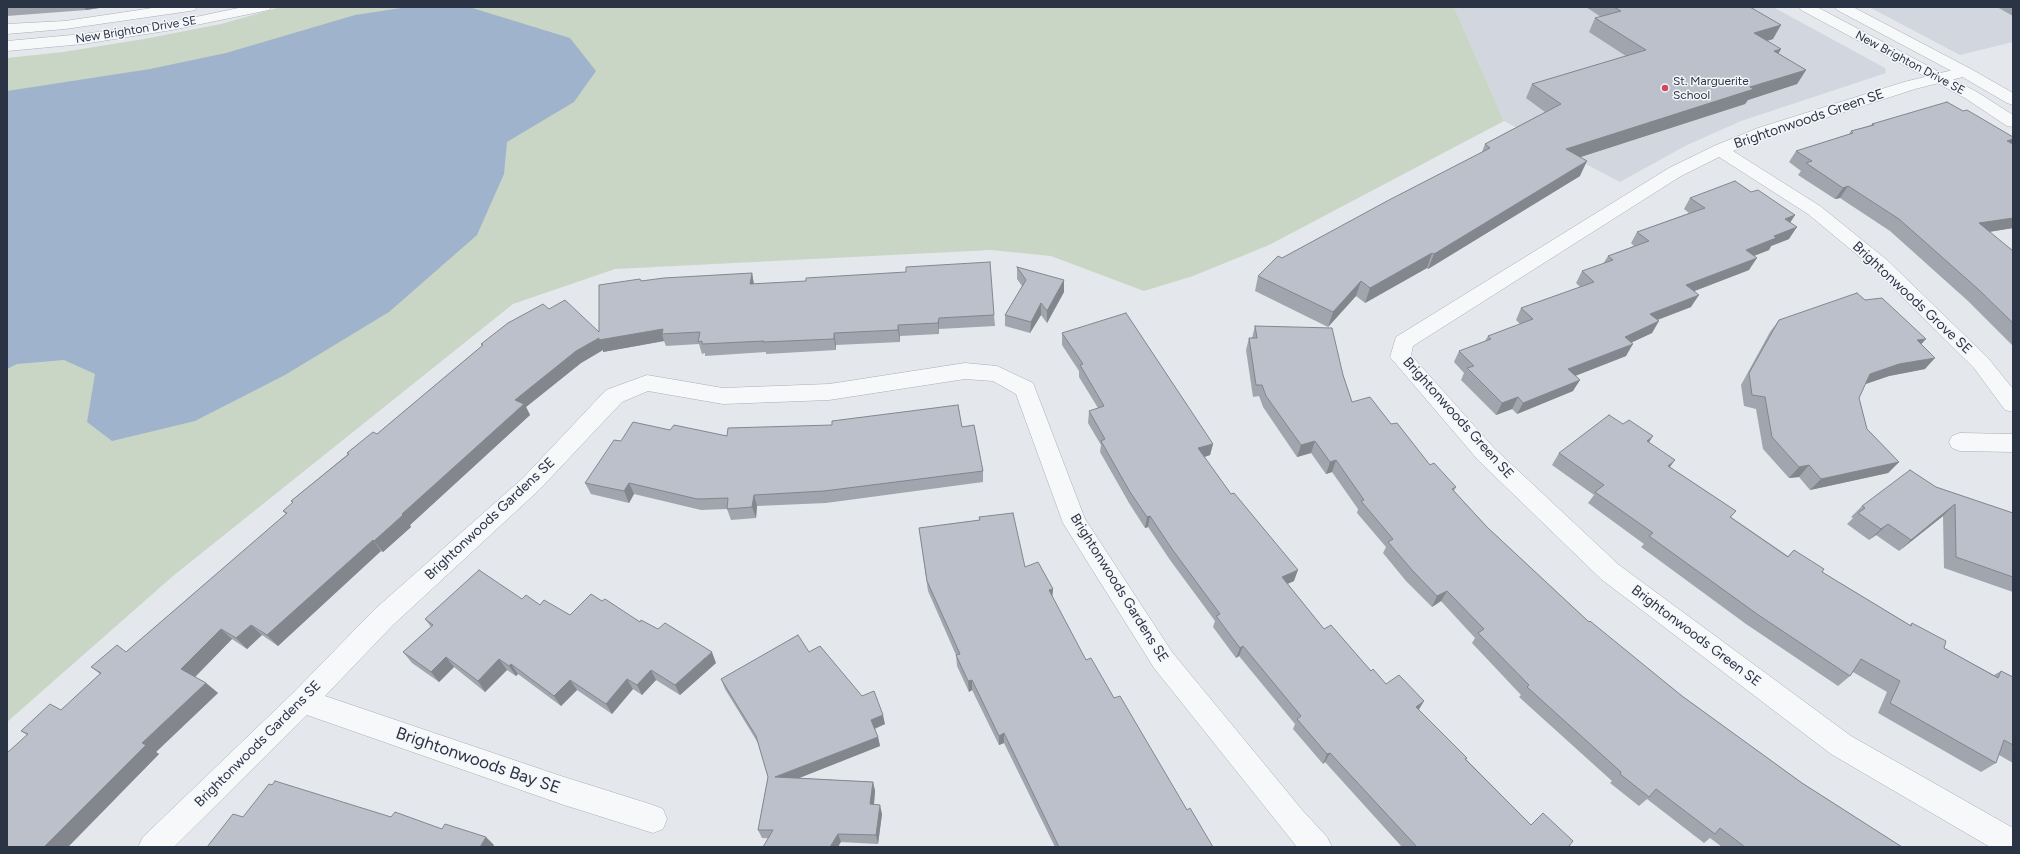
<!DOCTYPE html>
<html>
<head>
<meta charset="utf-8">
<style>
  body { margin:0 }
  #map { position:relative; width:2020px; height:854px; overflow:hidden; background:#e4e7ec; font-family:Figtree,sans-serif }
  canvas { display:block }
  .frame { position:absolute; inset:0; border:8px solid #2b3445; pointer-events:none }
</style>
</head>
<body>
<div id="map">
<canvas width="2020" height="854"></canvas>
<div class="frame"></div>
</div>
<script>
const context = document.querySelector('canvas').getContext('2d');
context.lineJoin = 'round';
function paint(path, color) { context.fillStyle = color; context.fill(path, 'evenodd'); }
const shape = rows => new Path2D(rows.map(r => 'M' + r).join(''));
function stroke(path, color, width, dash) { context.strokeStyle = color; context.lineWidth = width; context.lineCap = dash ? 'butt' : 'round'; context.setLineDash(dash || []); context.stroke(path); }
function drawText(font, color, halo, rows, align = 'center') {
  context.font = font + ' Figtree,sans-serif'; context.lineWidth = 3; context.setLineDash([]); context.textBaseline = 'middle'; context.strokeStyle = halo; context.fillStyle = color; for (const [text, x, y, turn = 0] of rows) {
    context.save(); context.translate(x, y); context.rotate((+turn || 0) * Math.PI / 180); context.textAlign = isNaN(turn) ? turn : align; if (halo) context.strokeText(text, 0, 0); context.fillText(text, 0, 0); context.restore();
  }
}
const built = shape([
  [1454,7,1773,7,1885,68,1886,73,1741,121,1685,146,1620,182,1504,121],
  [1869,7,2013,7,2013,42,1960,55]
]);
const green = shape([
  [281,7,1454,7,1504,121,1269,245,1193,276,1144,291,1051,256,991,250,615,269,513,304,173,576,7,722,7,58,63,52,144,39,221,24]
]);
const water = shape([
  [408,7,469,7,570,38,596,71,574,102,507,142,504,174,477,235,389,312,285,375,195,421,112,441,87,422,95,374,64,360,17,364,7,369,7,91,150,69,226,53,355,15]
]);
const minor = shape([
  [1965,67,1971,69,1973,72,1971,75,1915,89,1770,136,1733,151,1820,206,1887,260,1988,358,2013,389,2013,412,2005,410,1974,368,1873,268,1808,214,1719,157,1681,176,1413,346,1411,355,1494,448,1619,565,1851,736,2013,828,2013,847,1990,847,1831,754,1601,579,1478,460,1390,357,1396,337,1669,168,1714,146,1758,128,1904,82,1965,67],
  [965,363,997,366,1033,383,1085,519,1172,652,1303,811,1327,837,1332,847,1297,847,1154,668,1063,523,1016,394,993,381,965,379,829,400,723,404,648,391,622,402,539,490,393,625,325,696,561,776,653,805,663,809,667,819,663,829,653,833,561,804,307,715,174,847,138,847,143,837,294,692,375,609,523,478,606,390,647,375,723,388,829,384,965,363],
  [1960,433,2013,434,2013,452,1960,451,1952,448,1949,442,1952,436,1960,433]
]);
const tertiary = shape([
  [159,7,197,7,195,10,190,11,65,29,7,34,7,24,65,21,159,7],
  [243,7,271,7,269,10,264,11,172,30,83,44,7,51,7,41,83,34,172,22,243,7],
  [1799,7,1817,7,1977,92,2013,115,2013,127,2007,126,1965,98,1801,10,1799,7],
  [1835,7,1853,7,1971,69,2013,93,2013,105,2007,103,1959,75,1837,10,1835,7]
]);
const wall = shape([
  [7,7,106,7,86,10,7,16],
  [1586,7,1750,7,1773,39,1767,41,1779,54,1806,70,1797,84,1748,100,1745,104,1580,157,1580,176,1428,269,1427,268,1365,303,1356,296,1328,327,1255,291,1258,276,1282,258,1482,152,1485,144,1545,112,1526,98,1532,84,1626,56,1589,32,1595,18,1601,17],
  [1997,7,2013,7,2013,16],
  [1872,124,2013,142,2012,143,2013,228,1989,232,2013,251,2013,346,1968,301,1890,231,1840,198,1835,199,1798,175,1801,171,1789,162,1796,151,1849,134,1851,131,1871,125],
  [1751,192,1795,215,1790,223,1789,239,1771,246,1769,250,1754,256,1749,270,1694,291,1691,307,1658,320,1652,333,1631,342,1626,356,1575,376,1573,391,1517,414,1512,409,1496,415,1461,380,1464,373,1454,362,1459,351,1485,341,1488,336,1520,324,1516,320,1521,308,1580,287,1576,283,1582,271,1603,264,1608,256,1634,246,1631,243,1637,232,1689,213,1684,209,1690,198],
  [1017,267,1064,292,1047,323,1041,315,1030,333,1005,326,1005,315,1022,286,1017,279],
  [752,273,754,284,994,315,995,326,939,329,939,334,900,336,900,342,836,345,836,350,766,354,766,352,705,356,705,353,702,354,699,344,666,346,664,341,603,352,603,350,581,363,526,407,530,415,410,525,411,527,383,552,381,551,278,646,262,635,247,649,232,639,195,677,206,683,218,693,156,752,159,754,68,847,7,847,27,735,21,731,61,710,100,674,91,667,126,652,286,514,283,511,293,503,291,501,348,454,347,453,377,434,482,346,481,344,549,309,599,332,640,279,641,281],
  [1865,300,1921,345,1925,369,1889,376,1865,384,1859,398,1867,429,1899,462,1888,473,1810,490,1799,477,1789,478,1763,449,1756,409,1744,406,1741,385,1770,332,1779,320],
  [1255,326,1343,375,1352,402,1391,424,1430,465,1456,487,1454,491,1487,527,1589,622,1682,696,1802,783,1902,847,1722,847,1710,838,1704,843,1647,799,1639,806,1610,783,1612,781,1519,697,1521,695,1472,643,1475,638,1441,601,1432,607,1406,581,1383,553,1386,547,1357,513,1358,509,1332,472,1326,474,1311,453,1297,457,1263,407,1259,396,1253,397,1246,350,1249,338,1252,338],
  [1062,333,1213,444,1210,455,1204,457,1294,581,1287,584,1324,629,1386,684,1424,701,1419,710,1467,758,1466,759,1531,825,1570,847,1402,847,1325,762,1323,764,1293,729,1295,724,1239,656,1236,658,1213,627,1215,621,1170,560,1148,527,1145,528,1129,503,1100,452,1101,445,1088,423,1089,411,1098,408,1079,377,1079,371,1062,345],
  [1623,424,1649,442,1670,467,1736,511,1731,517,1788,556,1794,550,1822,572,1910,625,1912,623,1944,648,1994,675,2001,671,2013,677,2013,763,1999,755,1996,763,1981,772,1878,713,1887,692,1853,672,1850,676,1838,686,1746,624,1641,547,1644,544,1588,503,1594,495,1552,465,1559,453],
  [962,427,983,471,983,482,826,503,757,506,756,518,731,520,727,509,701,510,634,494,629,503,591,494,585,483,621,441,670,430,727,436],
  [1936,487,2013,513,2013,592,1944,568,1943,516,1899,551,1876,535,1869,540,1847,524,1853,518,1851,517,1862,506],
  [979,517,1025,567,1053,589,1052,597,1086,660,1114,698,1187,810,1213,847,1055,847,1004,743,999,745,972,690,969,692,957,666,956,655,928,591,919,528,980,520],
  [522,599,570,615,602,601,716,663,680,695,656,680,642,695,633,689,612,714,577,690,561,706,518,674,516,676,507,670,485,692,454,667,439,682,412,663,403,652,431,627,425,619],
  [809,652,885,724,875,729,878,737,880,746,799,778,873,782,875,791,874,805,882,814,878,844,762,838,758,830,768,777,758,743,725,689,721,679]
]);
const shadedWall = shape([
  [84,7,106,7,86,10],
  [1781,25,1773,39,1746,47,1754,33],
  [1781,49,1773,63,1774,51],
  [1806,70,1797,84,1748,100,1745,104,1559,164,1566,149,1750,87],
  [2013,139,2013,142,2007,150,2007,141],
  [1587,161,1580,176,1428,269,1434,254],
  [1848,186,1840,198,1835,199,1843,188],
  [1795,215,1787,227,1785,219],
  [2013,218,2013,228,1969,235,1979,223],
  [1797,227,1789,239,1771,246,1769,250,1738,262,1746,250,1774,236],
  [1432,253,1427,268,1365,303,1370,288],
  [1757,258,1749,270,1679,297,1686,285],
  [752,273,754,285,750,284],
  [1064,280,1064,292,1047,323,1047,311],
  [1361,281,1356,296,1328,327,1333,312],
  [1699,295,1691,307,1643,325,1650,314],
  [1041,303,1041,315,1030,333,1031,322],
  [939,318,939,334,938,323],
  [1659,321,1652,333,1618,349,1625,337],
  [898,325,900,336,900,342,898,330],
  [663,329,662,334,664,341,603,352,603,350,581,363,526,407,530,415,410,525,411,527,383,552,374,541,515,400,576,351,599,338],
  [834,333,836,345,836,350,834,339],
  [1926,339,1916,350,1917,340],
  [1633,344,1626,356,1562,381,1568,369],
  [1935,358,1925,369,1889,376,1860,386,1870,374,1899,364],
  [1580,380,1573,391,1517,414,1523,403],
  [1518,397,1512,409,1496,415,1502,403],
  [1653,436,1646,447,1647,441],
  [1315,441,1311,453,1297,457,1301,445],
  [1213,444,1210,455,1196,460,1198,448],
  [1336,460,1332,472,1326,474,1330,462],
  [1675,460,1667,471,1668,466],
  [1899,462,1888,473,1810,490,1821,479],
  [1809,465,1799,477,1789,478,1799,467],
  [629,483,634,494,629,503,624,491],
  [754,495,757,506,756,518,752,507],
  [1955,504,1943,516,1899,551,1911,540],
  [1150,516,1148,527,1145,528,1147,517],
  [1888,524,1876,535,1869,540,1881,529],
  [373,540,381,551,278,646,267,635],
  [1298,570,1294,581,1278,588,1282,577],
  [1053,589,1052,600,1049,590],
  [1447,591,1441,601,1432,607,1437,596],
  [251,625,262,635,247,649,236,638],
  [221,629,232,639,193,679,181,669],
  [1243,646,1239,656,1236,658,1240,648],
  [712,652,716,663,680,695,675,685],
  [446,657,454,667,439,682,431,672],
  [499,659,507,670,485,692,478,681],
  [511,664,518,674,516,676,509,666],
  [651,670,656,680,642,695,637,685],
  [627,679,633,689,612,714,606,704],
  [570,680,577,690,561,706,554,696],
  [972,680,972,690,969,692,968,681],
  [206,683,218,693,156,752,159,754,68,847,44,847,142,743],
  [1424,701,1417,711,1416,707],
  [883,715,885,724,873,729,871,720],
  [1004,733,1004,743,999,745,999,736],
  [878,737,880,746,779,786,775,777],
  [1330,753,1325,762,1323,764,1327,754],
  [873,782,875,791,873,813,870,804],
  [880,805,882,814,878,844,876,835],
  [838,834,841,842,838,847,830,847],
  [486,837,494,845,493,847,480,847]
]);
const building = shape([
  [1614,7,1750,7,1781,25,1754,33,1781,49,1774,51,1806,70,1750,87,1754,89,1566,149,1587,161,1434,254,1432,253,1370,288,1361,281,1333,312,1258,276,1278,256,1282,258,1389,200,1490,148,1485,144,1561,104,1532,84,1646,50,1595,18,1621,11,1614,7],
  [1947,102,1963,111,1967,110,2013,137,2013,139,2007,141,2013,144,2013,218,1979,223,2013,251,2013,323,1978,289,1899,219,1848,186,1843,188,1806,163,1812,161,1796,151,1853,133,1851,131,1874,125,1872,124,1947,102],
  [1735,181,1751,192,1758,190,1795,215,1785,219,1797,227,1774,236,1776,238,1746,250,1757,258,1686,285,1699,295,1650,314,1659,321,1625,337,1633,344,1568,369,1580,380,1523,403,1518,397,1502,403,1467,368,1474,366,1459,351,1491,339,1488,336,1533,319,1521,308,1594,282,1582,271,1613,260,1608,256,1649,241,1637,232,1705,208,1690,198,1735,181],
  [990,262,994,315,939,318,938,323,898,325,898,330,834,333,834,339,763,342,764,341,702,344,702,341,698,342,700,332,662,334,663,329,599,340,599,338,576,351,515,400,524,404,402,514,403,515,374,541,373,540,267,635,251,625,236,638,221,629,181,669,206,683,142,743,146,745,44,847,7,847,7,753,28,734,21,731,50,704,61,710,101,673,91,667,117,645,126,652,287,513,283,511,293,502,291,501,349,454,347,453,373,432,377,434,483,345,481,344,508,323,543,304,549,309,565,300,599,332,599,285,640,279,641,281,664,278,752,273,750,284,806,281,806,278,906,272,906,267,990,262],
  [1017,267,1064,280,1047,311,1041,303,1031,322,1005,315,1026,280,1017,267],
  [1857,293,1865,300,1882,298,1926,339,1917,340,1935,358,1899,364,1870,374,1859,398,1867,429,1899,462,1821,479,1809,465,1799,467,1772,437,1765,397,1752,395,1749,373,1779,320,1857,293],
  [1126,313,1213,444,1198,448,1231,494,1234,493,1298,570,1282,577,1324,629,1331,625,1371,671,1373,669,1386,684,1399,675,1424,701,1416,707,1467,758,1465,759,1531,825,1543,813,1573,841,1569,846,1570,847,1417,847,1330,753,1327,754,1297,719,1301,716,1243,646,1240,648,1216,616,1220,614,1172,549,1150,516,1147,517,1130,492,1101,441,1105,439,1089,411,1104,406,1080,365,1083,364,1062,333,1126,313],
  [1255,326,1332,328,1343,375,1352,402,1370,397,1391,424,1397,423,1430,465,1434,463,1456,487,1452,489,1487,527,1589,622,1590,621,1682,696,1802,783,1902,847,1745,847,1720,828,1715,834,1656,789,1649,797,1620,774,1621,772,1527,687,1529,685,1478,633,1484,629,1447,591,1437,596,1412,570,1388,542,1393,539,1361,501,1364,500,1336,460,1330,462,1315,441,1301,445,1266,396,1262,385,1256,385,1249,338,1257,338,1255,326],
  [958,405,962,427,974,425,983,471,824,491,754,495,752,507,727,509,728,498,697,499,629,483,624,491,585,483,614,440,621,441,633,422,670,430,674,425,727,436,728,428,832,425,832,421,958,405],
  [1609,415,1623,424,1629,420,1653,436,1647,441,1675,460,1668,466,1736,511,1730,517,1788,557,1794,550,1824,569,1822,572,1911,626,1912,623,1946,641,1944,648,1998,678,2001,671,2013,677,2013,745,2004,740,1996,763,1890,703,1900,681,1861,659,1850,676,1757,614,1649,536,1653,533,1595,492,1604,485,1559,453,1609,415],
  [1910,470,1936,487,2013,513,2013,577,1956,557,1955,504,1911,540,1888,524,1881,529,1858,513,1865,508,1862,506,1910,470],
  [1013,513,1025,567,1038,562,1053,589,1049,590,1086,660,1091,658,1114,698,1120,696,1187,810,1190,808,1213,847,1059,847,1004,733,999,736,972,680,968,681,956,655,960,654,927,581,919,528,980,520,979,517,1013,513],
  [479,570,522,599,526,595,540,605,544,600,570,615,591,594,602,601,605,599,640,622,641,620,658,629,665,623,712,652,675,685,651,670,637,685,627,679,606,704,570,680,554,696,511,664,509,666,499,659,478,681,446,657,431,672,403,652,433,625,425,619,479,570],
  [798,635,809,652,820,646,862,696,874,691,883,715,871,720,878,737,775,777,873,782,870,804,880,805,876,835,838,834,830,847,763,847,773,830,758,830,768,777,756,736,721,679,798,635],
  [275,781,391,817,395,812,442,829,445,824,486,837,480,847,207,847,233,814,243,817,269,784,272,785,275,781]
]);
const markers = [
  [1665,88,4,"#d1495b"]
];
const farStreetnames = [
  ["New Brighton Drive SE",136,30,-9],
  ["New Brighton Drive SE",1910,63,28]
];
const farPoinames = [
  ["St. Marguerite",1673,81],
  ["School",1673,95]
];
const streetNames = [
  ["Brightonwoods Green SE",1809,119,-19],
  ["Brightonwoods Grove SE",1912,298,43],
  ["Brightonwoods Green SE",1458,418,48],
  ["Brightonwoods Gardens SE",490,519,-43],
  ["Brightonwoods Gardens SE",1119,588,58],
  ["Brightonwoods Green SE",1696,636,37],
  ["Brightonwoods Gardens SE",258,744,-45]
];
const nearStreetnames = [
  ["Brightonwoods Bay SE",478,761,19]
];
paint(built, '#d2d6de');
paint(green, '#c9d6c5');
paint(water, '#9fb4cc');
stroke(minor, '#a9aeb7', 1);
stroke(tertiary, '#a9aeb7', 1);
paint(minor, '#f7f8fa');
paint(tertiary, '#f7f8fa');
paint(wall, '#a1a5ae');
paint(shadedWall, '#83868d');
paint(building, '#bbc0ca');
stroke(building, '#83868d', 1);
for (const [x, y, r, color] of markers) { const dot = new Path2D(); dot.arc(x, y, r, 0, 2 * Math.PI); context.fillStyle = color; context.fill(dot); stroke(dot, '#f4f6f9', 1.5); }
drawText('12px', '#2b3445', '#f4f6f9', farStreetnames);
drawText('12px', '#2b3445', '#f4f6f9', farPoinames, 'left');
drawText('14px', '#2b3445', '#f4f6f9', streetNames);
drawText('17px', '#2b3445', '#f4f6f9', nearStreetnames);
</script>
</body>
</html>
